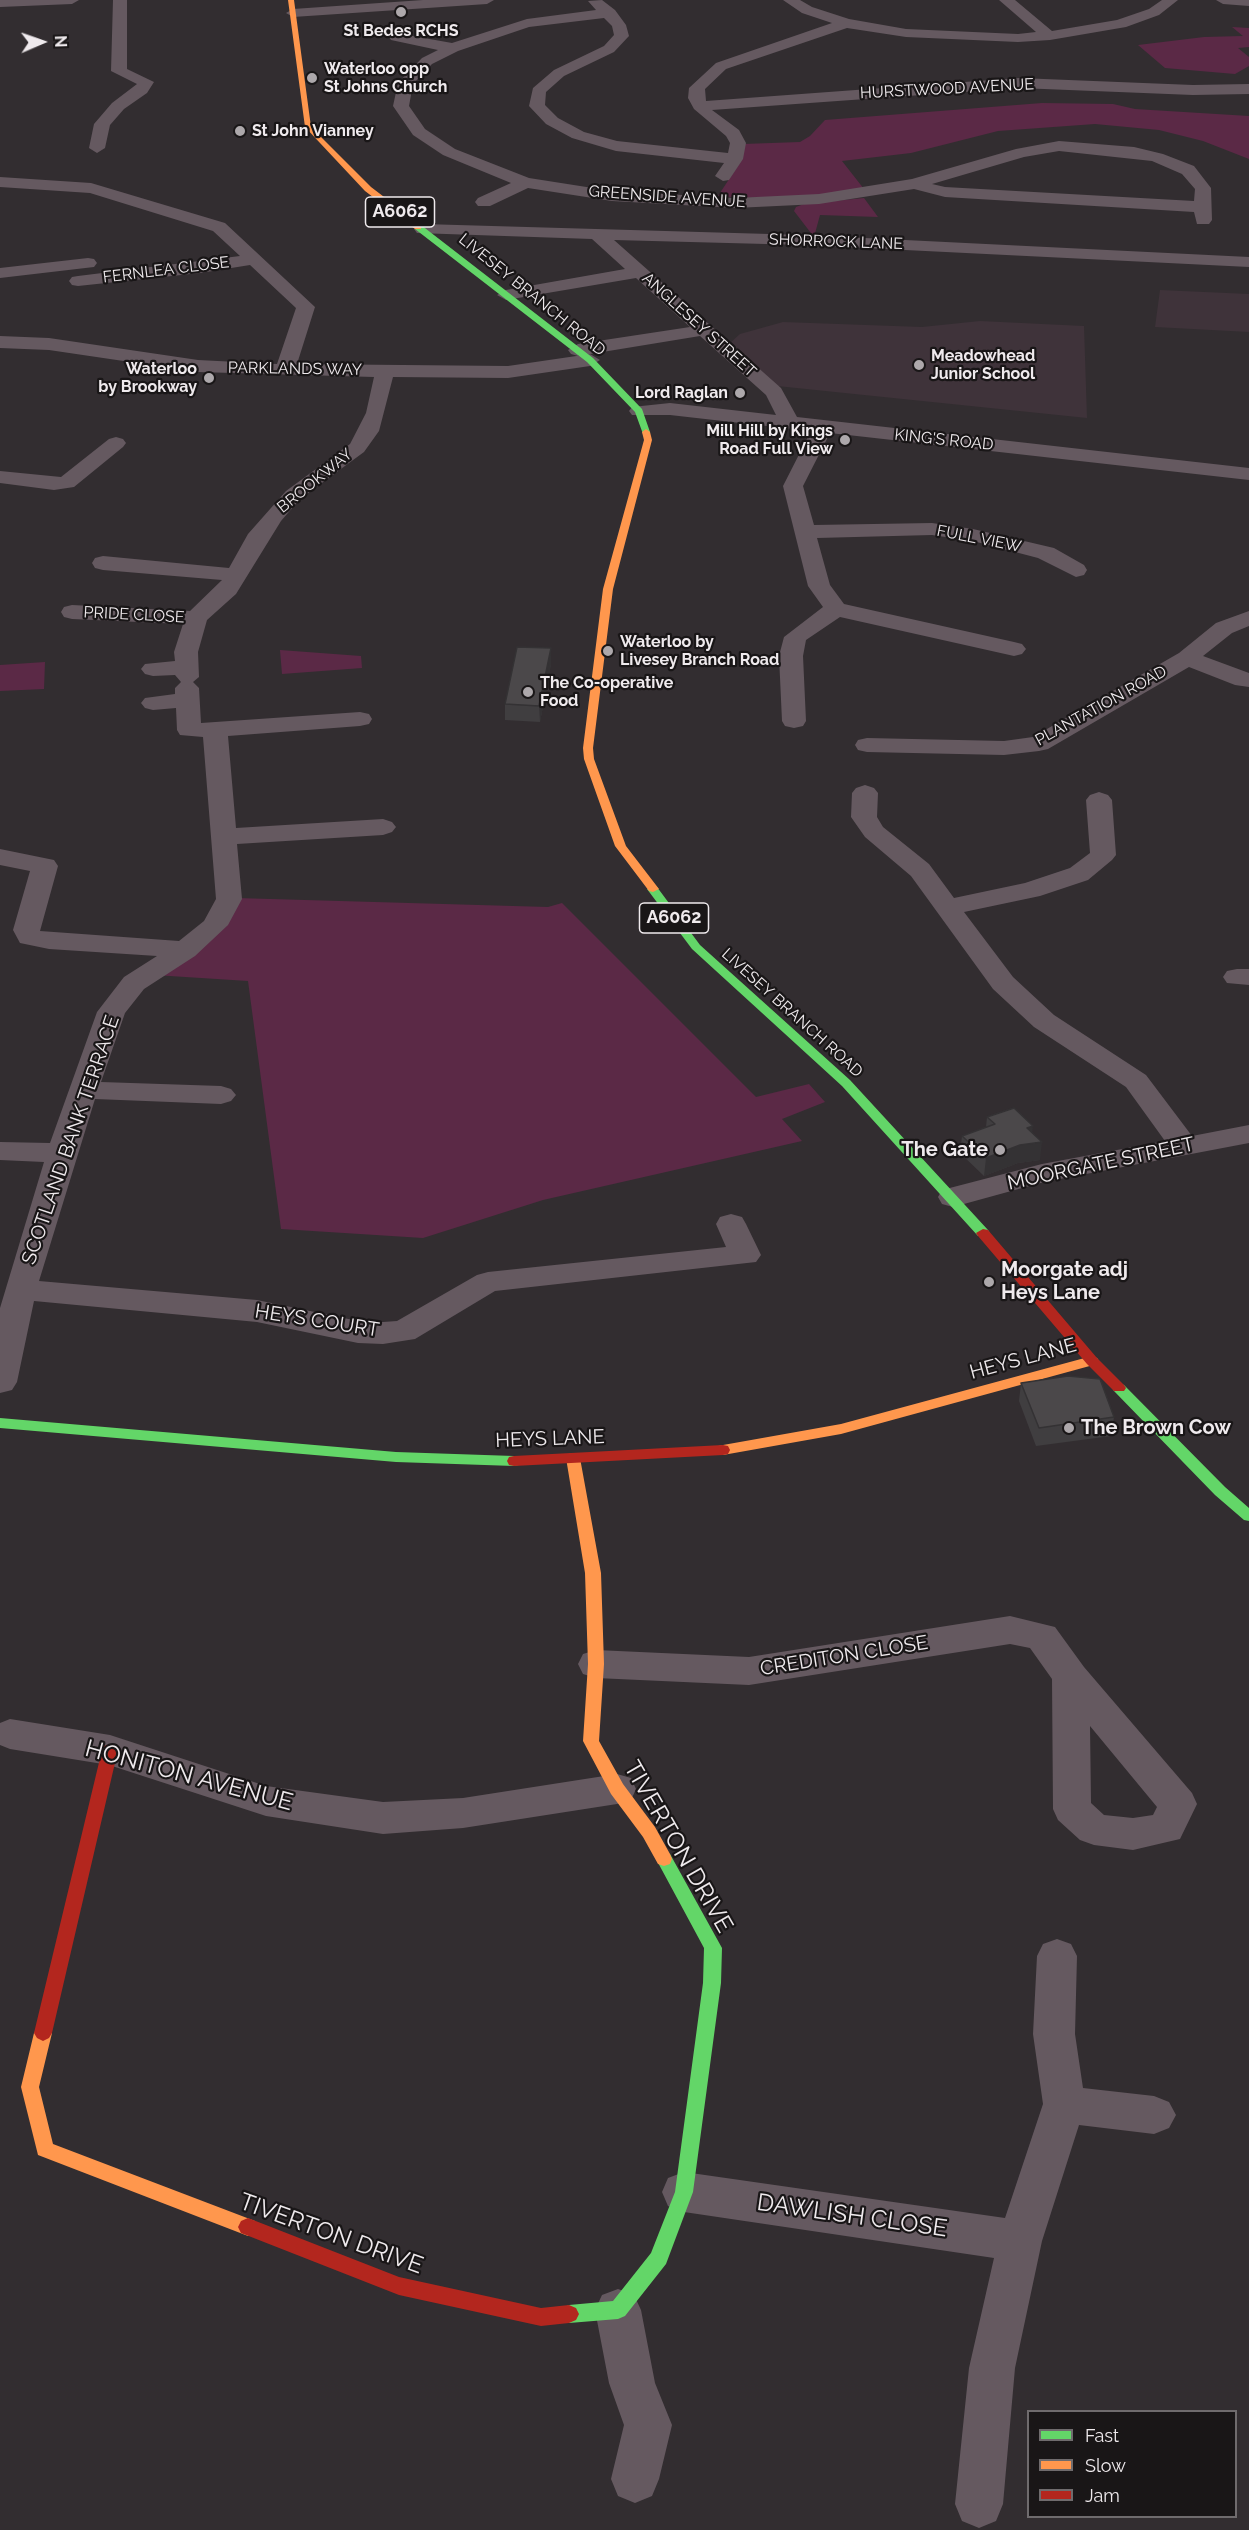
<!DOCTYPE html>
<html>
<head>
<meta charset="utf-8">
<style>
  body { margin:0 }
  #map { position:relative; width:1249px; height:2530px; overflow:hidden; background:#322d30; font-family:Raleway,sans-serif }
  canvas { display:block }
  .legend { position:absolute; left:1027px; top:2410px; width:210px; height:108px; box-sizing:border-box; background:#191617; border:2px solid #6f6b6d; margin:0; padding:8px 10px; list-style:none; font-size:18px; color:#efeaed }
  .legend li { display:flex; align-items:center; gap:12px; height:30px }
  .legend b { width:30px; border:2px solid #6f6b6d }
  .north { position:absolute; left:12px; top:12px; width:60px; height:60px; -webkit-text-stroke:4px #191617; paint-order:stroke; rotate:88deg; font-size:16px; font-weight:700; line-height:24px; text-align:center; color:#efeaed }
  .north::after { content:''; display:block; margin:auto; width:21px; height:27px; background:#efeaed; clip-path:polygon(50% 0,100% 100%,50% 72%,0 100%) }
</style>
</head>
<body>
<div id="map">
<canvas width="1249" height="2530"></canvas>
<ul class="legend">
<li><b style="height:8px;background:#63d668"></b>Fast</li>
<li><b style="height:8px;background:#ff974d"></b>Slow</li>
<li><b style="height:8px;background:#b3261e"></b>Jam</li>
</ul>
<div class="north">N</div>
</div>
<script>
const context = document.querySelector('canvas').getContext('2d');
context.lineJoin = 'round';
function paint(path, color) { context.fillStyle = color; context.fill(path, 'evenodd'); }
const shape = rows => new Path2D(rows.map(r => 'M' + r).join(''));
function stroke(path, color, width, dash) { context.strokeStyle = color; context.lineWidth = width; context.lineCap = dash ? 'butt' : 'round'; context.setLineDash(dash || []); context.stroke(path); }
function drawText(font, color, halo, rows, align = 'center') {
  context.font = font + ' Raleway,sans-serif'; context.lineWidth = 4.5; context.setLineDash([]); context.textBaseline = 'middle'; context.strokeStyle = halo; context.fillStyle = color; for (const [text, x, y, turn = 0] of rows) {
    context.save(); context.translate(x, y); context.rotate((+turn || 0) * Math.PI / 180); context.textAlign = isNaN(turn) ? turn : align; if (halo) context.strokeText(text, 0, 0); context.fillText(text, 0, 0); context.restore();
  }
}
const built = shape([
  [1160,290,1249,294,1249,332,1155,327],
  [980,321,1084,326,1087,418,777,386,730,343,740,334,783,322,922,327]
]);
const green = shape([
  [1232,27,1249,28,1249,47,1238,48,1249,57,1249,66,1235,74,1165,68,1138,45,1204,37,1243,36],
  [1042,103,1113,104,1135,109,1249,116,1249,159,1203,141,1159,130,1095,124,998,131,911,153,842,161,864,189,812,196,743,198,718,196,741,161,743,144,800,142,810,136,825,120],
  [864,198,878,217,820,215,814,237,794,211,796,207,804,204],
  [280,650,361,656,362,668,282,674],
  [45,662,44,689,0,691,0,665],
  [236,898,548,907,562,903,756,1097,809,1084,825,1102,782,1119,802,1141,543,1200,423,1238,281,1229,248,981,154,975]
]);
const street = shape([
  [0,0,79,0,72,4,0,7,0,0],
  [113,0,127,0,127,69,154,82,147,93,124,109,110,125,105,148,97,153,89,148,94,124,112,103,137,84,111,71,113,0],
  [423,0,494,0,487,4,293,17,286,13,293,9,423,0],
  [602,0,615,10,626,25,629,36,614,52,564,76,546,92,545,105,558,118,584,132,617,141,728,153,730,143,726,136,694,109,688,98,689,88,716,63,832,23,802,13,783,0,800,0,812,7,849,19,906,29,1018,34,1036,32,999,0,1015,0,1052,31,1117,20,1149,9,1162,0,1178,0,1159,15,1126,27,1050,40,1018,42,906,37,847,28,726,69,705,89,706,101,1019,78,1193,85,1249,84,1249,94,1193,95,1019,88,712,110,739,130,746,143,743,159,729,180,723,181,715,176,724,163,616,151,572,138,546,124,529,106,533,88,554,70,604,46,614,35,612,26,604,18,529,27,458,51,432,64,413,84,409,106,425,129,455,149,529,178,612,191,735,198,819,194,912,179,1016,149,1059,141,1134,147,1163,154,1194,166,1211,188,1212,220,1209,224,1197,224,1194,212,945,197,914,189,819,204,735,208,612,201,528,188,490,206,478,206,475,202,478,198,511,183,443,155,413,135,393,106,398,83,422,58,438,50,391,40,389,37,396,33,452,43,527,19,596,10,588,1,602,0],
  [1059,151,1152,161,1182,174,1195,189,1194,201,945,187,932,184,1024,157,1059,151],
  [1216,0,1249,0,1249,6,1223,4,1216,0],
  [0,177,91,183,225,223,315,307,297,364,508,366,590,354,600,360,590,366,508,378,393,377,379,431,364,452,300,499,281,521,236,594,207,620,198,652,199,677,193,682,199,688,201,723,360,712,369,714,372,719,369,724,360,726,228,736,236,828,383,819,392,822,396,827,392,832,383,835,237,844,242,899,228,925,195,956,144,989,125,1013,101,1082,221,1086,231,1089,236,1095,231,1101,221,1104,95,1099,39,1281,257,1300,358,1321,383,1322,397,1321,477,1275,488,1272,726,1247,716,1224,720,1217,731,1214,742,1217,746,1224,761,1255,756,1262,495,1291,415,1339,383,1344,358,1343,257,1322,34,1301,17,1382,12,1390,0,1393,0,1308,44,1162,0,1160,0,1142,50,1143,97,1012,124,977,157,956,49,949,20,943,13,930,30,871,0,865,0,849,54,860,58,866,40,931,179,941,204,921,216,899,203,737,180,735,177,730,176,708,153,710,145,708,141,703,145,698,175,694,175,688,181,682,175,675,153,676,145,674,141,669,145,664,175,661,174,652,183,624,72,619,64,617,61,612,64,607,72,605,190,611,222,580,103,570,95,568,92,563,95,558,103,556,229,568,248,534,286,491,350,444,366,413,374,377,198,372,49,350,0,348,0,336,49,338,198,360,277,364,296,308,250,265,200,273,78,286,72,285,69,281,72,277,78,276,240,256,213,231,90,193,0,187,0,177],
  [423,224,804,235,1249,257,1249,267,804,245,614,240,781,388,797,417,1249,468,1249,480,830,433,803,486,814,525,932,523,973,529,1054,548,1084,565,1087,570,1084,575,1076,577,1038,558,973,541,932,535,817,538,830,585,844,604,1014,642,1022,644,1026,649,1022,654,1014,656,840,617,806,640,803,656,806,721,803,726,794,728,785,726,782,721,779,656,784,637,823,607,808,586,783,486,811,431,670,415,632,415,629,411,632,407,670,403,776,415,766,395,700,336,578,356,571,354,568,350,578,344,690,327,636,278,506,300,497,295,506,290,625,269,592,239,417,233,414,229,423,224],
  [88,258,94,259,97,263,94,267,0,278,0,268,88,258],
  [116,437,123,439,126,443,123,447,74,487,54,490,0,483,0,471,61,477,109,439,116,437],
  [1249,611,1249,626,1232,633,1203,656,1249,673,1249,687,1235,685,1189,667,1048,749,1039,751,1004,755,867,752,858,750,855,745,858,740,867,738,1004,741,1033,737,1179,653,1216,623,1249,611],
  [865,785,874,788,878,793,877,817,883,827,929,864,954,898,1025,883,1070,868,1090,853,1086,800,1090,795,1099,792,1108,795,1112,800,1116,855,1112,860,1088,880,1040,896,964,912,1013,977,1054,1015,1146,1075,1192,1136,1249,1125,1249,1143,1044,1182,953,1207,942,1204,938,1197,942,1190,1042,1164,1165,1141,1126,1087,1034,1027,993,989,911,876,865,837,851,817,852,793,856,788,865,785],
  [1237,969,1249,969,1249,985,1227,983,1223,977,1227,971,1237,969],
  [1010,1616,1055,1627,1084,1667,1192,1793,1197,1804,1180,1839,1133,1850,1094,1845,1080,1840,1058,1820,1053,1809,1052,1679,1030,1648,1010,1644,749,1685,596,1678,583,1674,578,1664,583,1654,596,1650,749,1657,1010,1616],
  [1090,1726,1157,1807,1153,1815,1133,1818,1104,1815,1091,1803,1090,1726],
  [10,1719,110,1735,266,1786,383,1802,463,1798,617,1774,631,1778,636,1789,631,1800,617,1804,463,1828,383,1834,266,1816,109,1765,10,1749,0,1745,0,1723,10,1719],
  [1057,1939,1071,1944,1077,1956,1075,2034,1083,2088,1154,2096,1169,2102,1176,2115,1169,2128,1154,2134,1079,2125,1042,2241,1015,2368,1003,2504,996,2521,979,2528,962,2521,955,2504,969,2368,994,2258,684,2212,668,2206,662,2192,668,2178,684,2172,1005,2218,1043,2104,1033,2034,1037,1956,1043,1944,1057,1939],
  [618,2289,634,2295,641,2310,655,2383,672,2425,659,2479,652,2496,635,2503,618,2496,611,2479,624,2425,609,2383,595,2310,602,2295,618,2289]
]);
const fast = shape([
  [415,225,421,225,593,358,642,409,650,432,649,434,643,434,635,412,587,362,415,229,415,225],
  [653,886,657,887,700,945,850,1080,988,1230,990,1233,988,1236,978,1236,842,1086,692,949,647,889,653,886],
  [1119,1383,1124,1385,1225,1487,1249,1508,1249,1521,1244,1520,1215,1495,1114,1391,1112,1388,1114,1385,1119,1383],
  [0,1418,396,1452,514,1456,519,1457,521,1461,519,1465,514,1466,396,1462,0,1428,0,1418],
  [664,1852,670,1854,722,1948,721,1983,693,2192,666,2264,625,2316,618,2319,569,2323,562,2320,559,2314,562,2308,569,2305,613,2301,651,2253,675,2192,703,1983,704,1948,656,1859,658,1854,664,1852]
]);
const slow = shape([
  [288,0,294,0,311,127,371,187,421,225,421,229,415,229,365,191,305,127,288,0],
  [646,429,650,432,652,440,613,589,593,748,594,759,626,846,659,889,653,892,649,891,615,846,584,759,583,748,603,589,644,440,642,432,646,429],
  [1092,1356,1097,1358,1099,1361,1097,1364,841,1434,723,1455,718,1454,716,1450,718,1446,723,1445,841,1424,1092,1356],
  [573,1453,578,1454,580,1458,601,1573,604,1664,599,1741,623,1784,655,1827,670,1854,672,1859,670,1864,664,1866,658,1864,643,1837,611,1794,583,1741,588,1664,585,1573,566,1458,568,1454,573,1453],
  [43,2025,49,2028,52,2033,39,2087,53,2144,255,2221,258,2227,255,2233,248,2236,38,2155,21,2087,34,2033,37,2028,43,2025]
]);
const jam = shape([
  [983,1229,988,1230,1097,1358,1124,1385,1126,1388,1124,1391,1114,1391,1087,1364,978,1236,976,1233,983,1229],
  [723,1445,728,1446,730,1450,728,1454,723,1455,514,1466,509,1465,507,1461,509,1457,514,1456,723,1445],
  [110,1744,116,1746,118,1750,52,2033,49,2038,43,2041,37,2038,34,2033,102,1750,104,1746,110,1744],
  [248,2218,399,2277,541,2308,569,2305,576,2308,579,2314,576,2320,569,2323,541,2326,399,2295,241,2233,238,2227,241,2221,248,2218]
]);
const wall = shape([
  [551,648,551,664,540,722,505,720,505,704],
  [987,1117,1032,1133,1040,1160,1018,1163,984,1176,960,1153,962,1136,986,1127],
  [1021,1383,1114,1417,1111,1436,1036,1446,1019,1401]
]);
const shadedWall = shape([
  [551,648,551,664,540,722,539,706],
  [1033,1126,1031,1144,1042,1142,1040,1160,1018,1163,984,1176,986,1158,1020,1145,1027,1128]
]);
const building = shape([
  [517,647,551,648,539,706,505,704,517,647],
  [1014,1108,1033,1126,1027,1128,1042,1142,1020,1145,986,1158,962,1136,995,1124,987,1117,1014,1108],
  [1068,1376,1100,1379,1114,1417,1039,1428,1021,1383,1068,1376]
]);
const markers = [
  [401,12,6,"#ada8ab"],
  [312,78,6,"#ada8ab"],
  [240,131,6,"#ada8ab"],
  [919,365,6,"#ada8ab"],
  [209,378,6,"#ada8ab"],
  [740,393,6,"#ada8ab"],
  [845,440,6,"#ada8ab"],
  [608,651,6,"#ada8ab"],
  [528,692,6,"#ada8ab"],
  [1000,1150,6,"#ada8ab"],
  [989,1282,6,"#ada8ab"],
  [1069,1428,6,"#ada8ab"]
];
const farPoinames = [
  ["St Bedes RCHS",401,31,"center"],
  ["Waterloo opp",324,69],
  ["St Johns Church",324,87],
  ["St John Vianney",252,131],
  ["Meadowhead",931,356],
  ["Junior School",931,374],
  ["Waterloo",197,369,"right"],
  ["by Brookway",197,387,"right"],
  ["Lord Raglan",728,393,"right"],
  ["Mill Hill by Kings",833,431,"right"],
  ["Road Full View",833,449,"right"],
  ["Waterloo by",620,642],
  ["Livesey Branch Road",620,660],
  ["The Co-operative",540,683],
  ["Food",540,701]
];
const farStreetnames = [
  ["HURSTWOOD AVENUE",947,89,-3],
  ["GREENSIDE AVENUE",667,197,4],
  ["SHORROCK LANE",836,242,2],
  ["FERNLEA CLOSE",166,270,-7],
  ["LIVESEY BRANCH ROAD",532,295,39],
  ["ANGLESEY STREET",699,325,42],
  ["PARKLANDS WAY",295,369,1],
  ["KING'S ROAD",944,440,6],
  ["BROOKWAY",315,481,-39],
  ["FULL VIEW",979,539,11],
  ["PRIDE CLOSE",134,615,3],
  ["PLANTATION ROAD",1101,706,-29],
  ["LIVESEY BRANCH ROAD",792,1013,42]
];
const shields = [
  [400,212,69],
  [674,918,69]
];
const shieldNames = [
  ["A6062",400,212],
  ["A6062",674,918]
];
const streetNames = [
  ["SCOTLAND BANK TERRACE",71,1140,-71],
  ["MOORGATE STREET",1101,1164,-12],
  ["HEYS COURT",317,1321,9],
  ["HEYS LANE",1023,1359,-15],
  ["HEYS LANE",550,1439,-2],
  ["CREDITON CLOSE",844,1656,-9]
];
const poiNames = [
  ["The Gate",988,1150,"right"],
  ["Moorgate adj",1001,1270],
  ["Heys Lane",1001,1293],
  ["The Brown Cow",1081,1428]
];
const nearStreetnames = [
  ["HONITON AVENUE",189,1776,15],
  ["TIVERTON DRIVE",678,1847,60],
  ["DAWLISH CLOSE",852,2216,8],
  ["TIVERTON DRIVE",331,2234,20]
];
paint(built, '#3f333a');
paint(green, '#5b2946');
paint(street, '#655960');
paint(fast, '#63d668');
paint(slow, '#ff974d');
paint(jam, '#b3261e');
paint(wall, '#403e40');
paint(shadedWall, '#343234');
paint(building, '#4b484a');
stroke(building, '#343234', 1.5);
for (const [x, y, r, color] of markers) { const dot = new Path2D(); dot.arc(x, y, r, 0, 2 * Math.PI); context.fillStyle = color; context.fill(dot); stroke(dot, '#191617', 2); }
drawText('bold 16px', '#efeaed', '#191617', farPoinames, 'left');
drawText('16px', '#efeaed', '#191617', farStreetnames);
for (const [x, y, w] of shields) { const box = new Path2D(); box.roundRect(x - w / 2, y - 15, w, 30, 4.5); context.fillStyle = '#191617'; context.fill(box); stroke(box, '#efeaed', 1.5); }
drawText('bold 18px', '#efeaed', null, shieldNames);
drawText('20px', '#efeaed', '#191617', streetNames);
drawText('bold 20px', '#efeaed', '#191617', poiNames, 'left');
drawText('24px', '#efeaed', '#191617', nearStreetnames);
</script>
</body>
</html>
